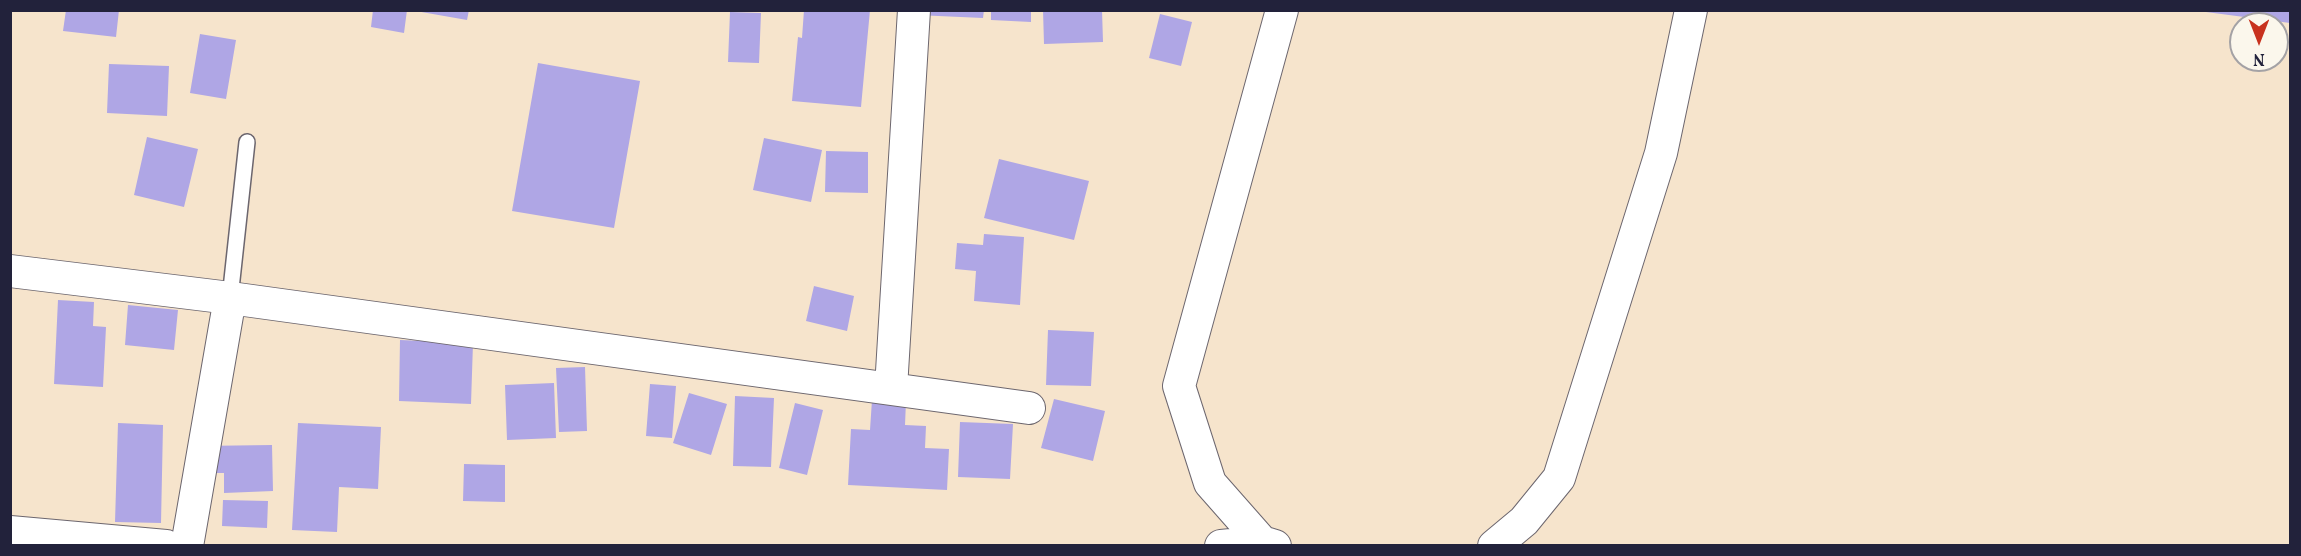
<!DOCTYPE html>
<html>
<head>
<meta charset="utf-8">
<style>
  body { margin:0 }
  #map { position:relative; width:2301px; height:556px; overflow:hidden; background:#f6e4cc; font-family:Vollkorn,serif }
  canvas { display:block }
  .frame { position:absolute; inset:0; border:12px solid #22223b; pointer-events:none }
  .north { position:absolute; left:2229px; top:12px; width:60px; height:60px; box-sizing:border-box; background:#fbf7ec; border:2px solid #a4a2a5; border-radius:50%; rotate:180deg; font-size:16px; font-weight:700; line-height:24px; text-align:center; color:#22223b }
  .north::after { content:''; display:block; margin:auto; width:21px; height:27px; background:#c8321e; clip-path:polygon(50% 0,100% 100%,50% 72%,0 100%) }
</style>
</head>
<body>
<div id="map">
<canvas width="2301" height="556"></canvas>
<div class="frame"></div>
<div class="north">N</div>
</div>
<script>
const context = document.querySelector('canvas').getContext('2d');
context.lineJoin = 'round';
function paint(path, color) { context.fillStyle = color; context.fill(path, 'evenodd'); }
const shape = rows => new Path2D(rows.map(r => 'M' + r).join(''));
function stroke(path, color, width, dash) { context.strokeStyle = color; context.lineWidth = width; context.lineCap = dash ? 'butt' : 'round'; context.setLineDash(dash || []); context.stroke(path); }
const building = shape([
  [66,10,119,10,116,37,63,31],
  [373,10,407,10,404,33,371,27],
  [410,10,469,10,467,20],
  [804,10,870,10,861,107,792,101,798,37,802,38],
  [916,10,984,10,983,18,916,15],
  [991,10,1031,10,1031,22,991,20],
  [1043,10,1102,10,1103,42,1044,44],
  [2206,10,2290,10,2290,23,2206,12],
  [730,12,761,13,759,63,728,62],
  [1160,14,1192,22,1181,66,1149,58],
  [200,34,236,40,226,99,190,93],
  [538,63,640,81,614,228,512,211],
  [109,64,169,66,167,116,107,113],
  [147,137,198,149,184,207,134,195],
  [764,138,822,150,811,202,753,190],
  [826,151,868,152,868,193,825,192],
  [999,159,1089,181,1074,240,984,218],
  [984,234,1024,237,1020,305,974,301,976,271,955,269,957,243,983,245],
  [814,286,854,296,847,331,806,321],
  [58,300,94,302,93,326,106,327,103,387,54,384],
  [128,305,178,310,174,350,125,345],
  [1048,330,1094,332,1091,386,1046,385],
  [400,340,473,343,471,404,399,401],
  [585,367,587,431,559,432,556,368],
  [554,383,556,438,507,440,505,385],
  [650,384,676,386,672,438,646,436],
  [689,393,727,404,711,455,673,443],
  [735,396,774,398,771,467,733,466],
  [1054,399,1105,411,1093,461,1041,448],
  [872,400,906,401,905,425,926,426,925,448,949,449,947,490,848,485,851,429,870,430],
  [795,403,823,410,807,475,779,468],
  [960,422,1013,424,1010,479,958,477],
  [118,423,163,425,161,523,115,522],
  [298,423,381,427,378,489,339,487,337,532,292,530],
  [272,445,273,491,224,493,224,473,201,473,200,446],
  [464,464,505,465,505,502,463,501],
  [223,500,268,501,267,528,222,526]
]);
const lane = shape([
  [230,298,247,142]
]);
const street = shape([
  [10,271,230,298,1029,408],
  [891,388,914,10],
  [10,532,166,546],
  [1262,542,1210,483,1179,386,1282,10],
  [187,546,230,298],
  [1221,546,1262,542,1275,546],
  [1494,546,1524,521,1559,478,1661,153,1691,10]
]);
paint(building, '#afa6e5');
stroke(lane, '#6c666e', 18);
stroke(street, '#6c666e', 34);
stroke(lane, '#fff', 15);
stroke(street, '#fff', 32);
</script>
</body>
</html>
